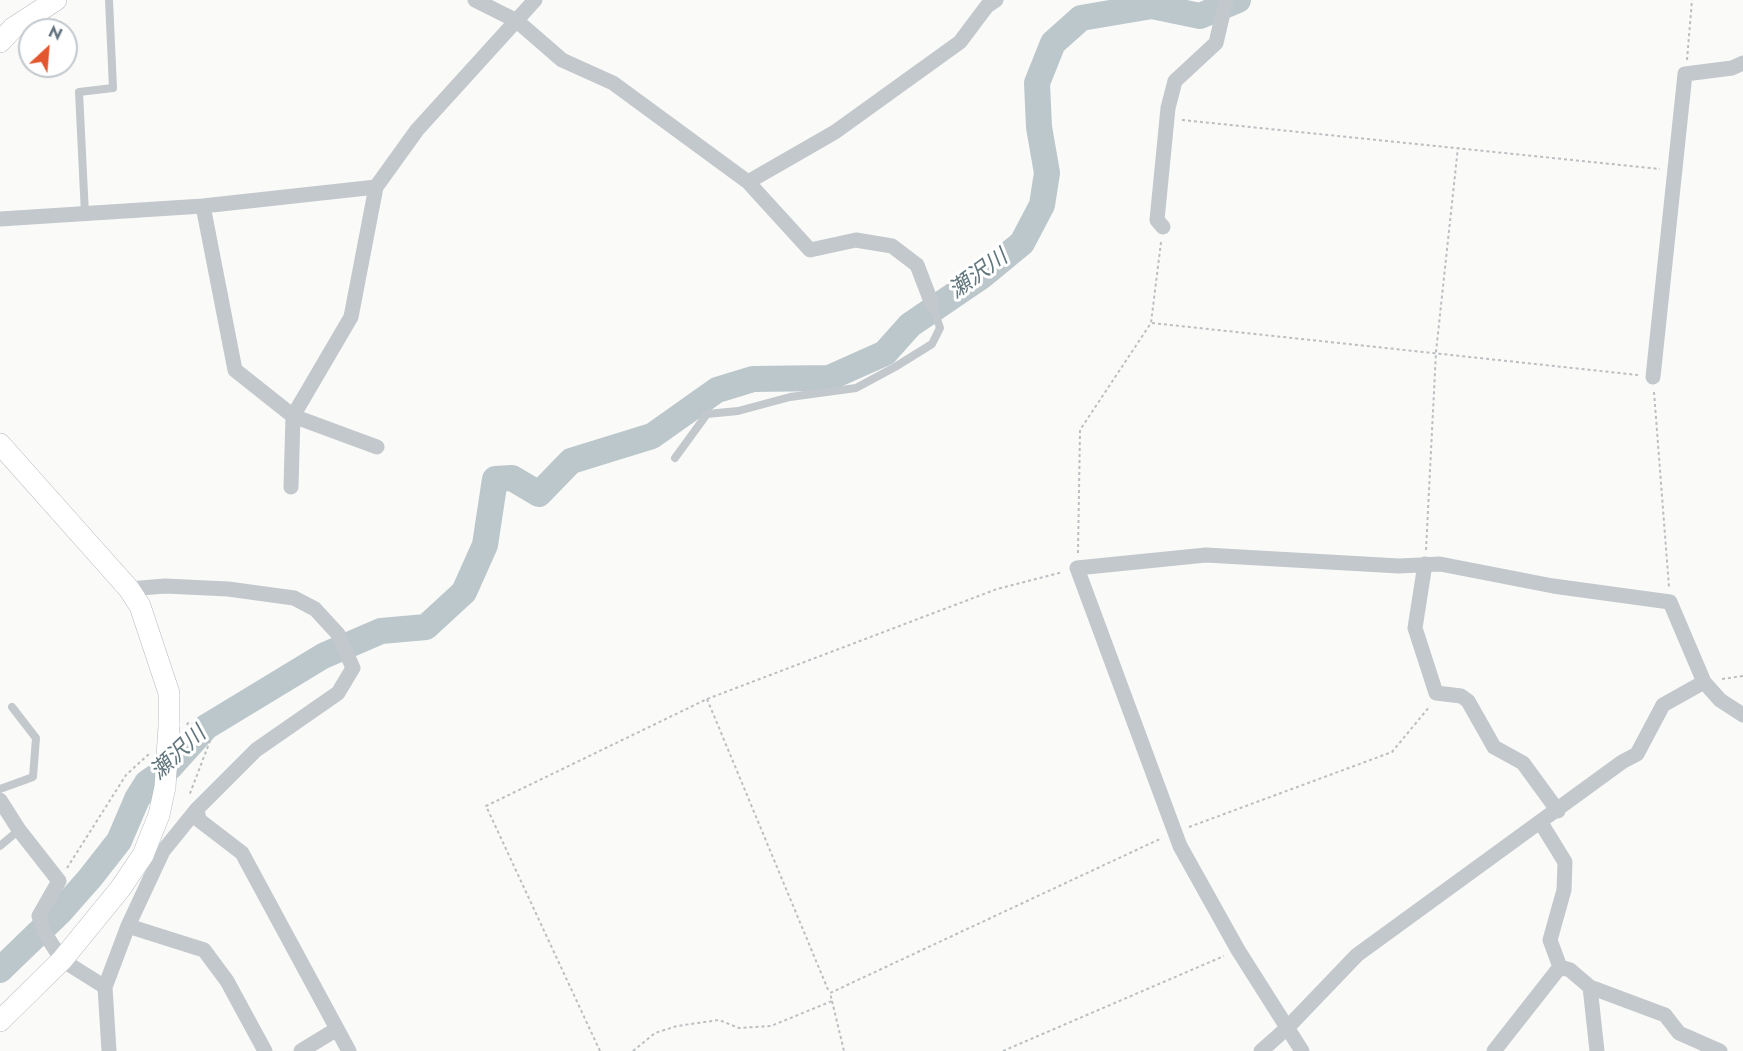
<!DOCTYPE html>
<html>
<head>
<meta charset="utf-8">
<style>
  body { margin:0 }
  #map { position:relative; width:1743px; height:1051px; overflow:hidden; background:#fafaf8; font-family:Jost,sans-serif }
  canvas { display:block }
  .north { position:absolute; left:18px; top:18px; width:60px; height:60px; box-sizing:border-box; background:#fff; border:2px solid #c1c8cd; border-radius:50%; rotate:26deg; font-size:16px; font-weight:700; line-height:24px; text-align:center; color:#657683 }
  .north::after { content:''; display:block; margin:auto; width:21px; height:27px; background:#e4572e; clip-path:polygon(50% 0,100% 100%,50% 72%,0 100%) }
</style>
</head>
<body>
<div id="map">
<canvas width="1743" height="1051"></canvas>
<div class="north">N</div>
</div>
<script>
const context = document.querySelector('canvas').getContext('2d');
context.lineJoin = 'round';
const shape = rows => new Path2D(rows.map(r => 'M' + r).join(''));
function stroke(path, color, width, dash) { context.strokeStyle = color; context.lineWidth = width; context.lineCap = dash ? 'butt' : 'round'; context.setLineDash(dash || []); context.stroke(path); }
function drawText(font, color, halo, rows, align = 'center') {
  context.font = font + ' Jost,"Noto Sans JP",sans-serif'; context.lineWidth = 6; context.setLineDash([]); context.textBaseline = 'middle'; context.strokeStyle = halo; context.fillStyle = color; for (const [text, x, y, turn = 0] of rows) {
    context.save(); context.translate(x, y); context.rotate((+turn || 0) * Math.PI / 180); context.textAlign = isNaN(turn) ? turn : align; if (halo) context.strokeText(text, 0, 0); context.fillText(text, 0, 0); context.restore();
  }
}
const river = shape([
  [0,970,60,912,90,878,119,841,137,799,147,783,170,767,206,727,323,656,381,631,426,627,464,592,485,545,495,479,512,478,539,494,571,461,652,436,717,390,753,379,829,378,885,353,910,325,982,276,1022,243,1042,205,1047,173,1039,127,1037,83,1053,43,1081,18,1152,6,1200,16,1238,0]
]);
const path = shape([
  [1687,60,1692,0],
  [1182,120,1660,169],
  [1152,323,1638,375],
  [1654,392,1669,587],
  [1426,550,1436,352,1458,147],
  [1078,553,1080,430,1151,323,1161,242],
  [1722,679,1743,676],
  [707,699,829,992],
  [187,725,188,723,210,741,189,796],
  [1189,827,1392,752,1430,706],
  [67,868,126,775,149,754],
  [832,1001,844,1051],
  [600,1051,486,806,707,699,997,589,1063,572],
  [633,1051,655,1033,677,1026,719,1020,739,1028,771,1026,832,1001,830,993,1162,838],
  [1003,1051,1224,956]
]);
const service = shape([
  [85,214,79,92,113,88,109,0],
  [675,458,707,414,738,411,790,397,856,388,895,367,932,344,940,328,932,304],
  [0,789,33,777,36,738,12,707],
  [0,846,19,830]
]);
const minor = shape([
  [475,0,517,21,562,60,613,83,748,182,835,132,960,42,987,6,996,0],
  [748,182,810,250,856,240,892,246,917,265,932,304],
  [203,206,235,370,293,416,377,447],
  [0,219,203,206,376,187],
  [1163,227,1157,220,1168,108,1175,81,1216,43,1226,0],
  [1653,377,1685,74,1732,68,1743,63],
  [291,487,293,416,351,317,376,187,417,130,535,0],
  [1425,564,1415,628,1436,693,1461,696,1468,701,1494,747,1523,763,1558,811],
  [0,800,19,830,59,881,39,916,44,932,62,960,105,987,109,1051],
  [197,809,199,820,242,853,349,1051],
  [1541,823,1565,862,1564,890,1550,940,1560,967],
  [128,926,204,950,227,981,265,1051],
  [1560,967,1570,970,1590,987,1665,1015,1679,1033,1720,1051],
  [105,987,128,926,163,851,197,809,256,750,338,693,353,668,338,634,315,609,294,598,228,589,165,586,129,589],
  [1590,987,1597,1051],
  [301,1051,337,1029],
  [1261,1051,1287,1028,1357,955,1622,762,1637,754,1663,705,1704,682],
  [1302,1051,1238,950,1180,846,1077,568,1206,555,1399,566,1440,564,1553,586,1670,602,1704,682,1720,700,1743,715],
  [1494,1051,1560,967]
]);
const secondary = shape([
  [0,42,13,28,56,0],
  [0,444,129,589,140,606,169,693,169,726],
  [0,1021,62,960,120,889,143,855,159,815,165,787]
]);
const secondaryBridge = shape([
  [165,787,169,726]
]);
const waterNames = [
  ["瀬沢川",979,275,-36],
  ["瀬沢川",179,754,-43]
];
stroke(river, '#bbc7cb', 26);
stroke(secondary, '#b3babf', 22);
stroke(path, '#bbbfc2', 2, [3, 3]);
stroke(service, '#c3c8cc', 8);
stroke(minor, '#c3c8cc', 15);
stroke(secondary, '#fff', 21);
stroke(secondaryBridge, '#b3babf', 22, []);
stroke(secondaryBridge, '#fff', 21);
drawText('italic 22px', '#60757c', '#fff', waterNames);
</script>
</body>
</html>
